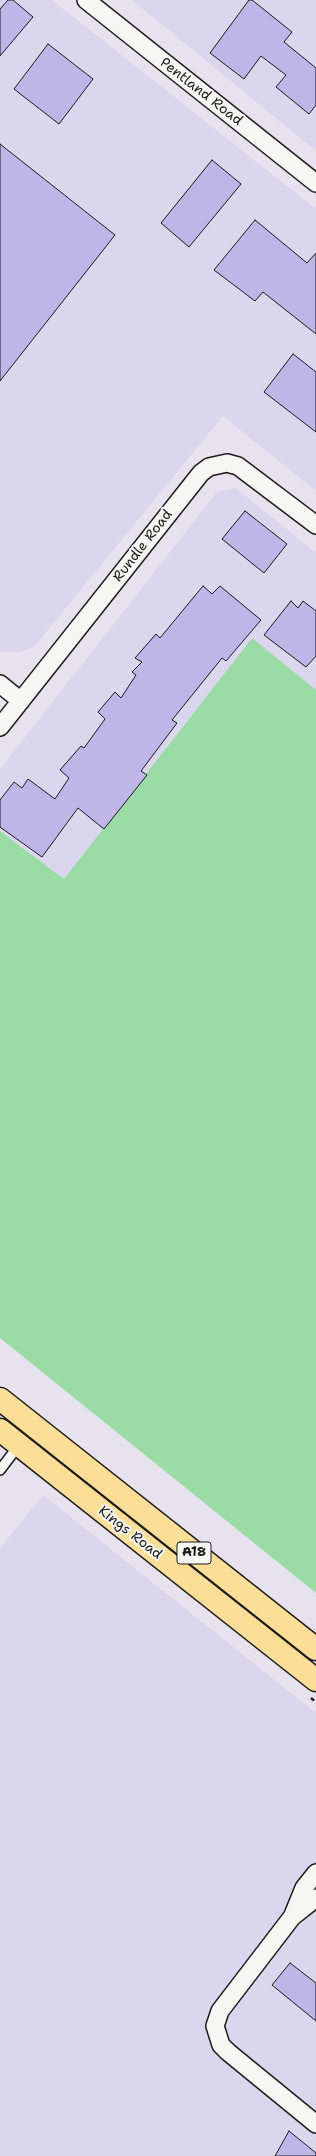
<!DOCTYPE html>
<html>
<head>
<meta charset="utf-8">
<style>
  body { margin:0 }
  canvas { display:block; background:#e6e3ef }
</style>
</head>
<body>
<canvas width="316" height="2156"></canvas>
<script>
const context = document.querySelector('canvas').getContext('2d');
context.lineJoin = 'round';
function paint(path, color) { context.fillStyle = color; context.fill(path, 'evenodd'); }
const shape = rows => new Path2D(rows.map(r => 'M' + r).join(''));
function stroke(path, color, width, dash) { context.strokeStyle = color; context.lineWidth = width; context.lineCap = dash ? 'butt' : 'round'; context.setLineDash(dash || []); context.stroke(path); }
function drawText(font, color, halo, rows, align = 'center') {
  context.font = font + ' "Shantell Sans",sans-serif'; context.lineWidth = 4; context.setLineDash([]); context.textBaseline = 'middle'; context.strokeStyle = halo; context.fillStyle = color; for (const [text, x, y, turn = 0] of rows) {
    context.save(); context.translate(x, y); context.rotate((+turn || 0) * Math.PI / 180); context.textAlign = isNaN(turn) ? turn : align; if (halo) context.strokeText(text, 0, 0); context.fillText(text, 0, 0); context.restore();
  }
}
const built = shape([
  [0,0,52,0,316,209,316,491,223,416,34,647,19,652,0,652],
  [132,0,316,0,316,151],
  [236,488,316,553,316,690,252,638,64,879,0,831,0,769,217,492],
  [43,1495,316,1713,316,2156,0,2156,0,1548]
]);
const green = shape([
  [252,638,316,690,316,1593,0,1338,0,831,64,879]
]);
const building = shape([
  [8,0,13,0,33,17,0,56,0,9,8,0],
  [249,0,252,0,292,32,284,42,316,68,316,105,309,114,276,87,286,75,261,56,244,79,210,53,249,0],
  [48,44,93,79,59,124,14,89,48,44],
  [0,144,115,235,0,381,0,144],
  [212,160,241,184,189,247,161,223,212,160],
  [255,220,307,263,316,253,316,334,263,292,255,301,214,270,255,220],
  [293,354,316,372,316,432,264,392,293,354],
  [245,511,287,544,264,573,222,539,245,511],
  [203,586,212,594,220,586,261,620,226,661,222,658,172,720,177,723,141,771,147,775,104,829,78,808,42,857,0,827,0,800,14,782,22,788,28,779,55,799,69,778,60,770,81,746,84,748,105,719,98,712,115,692,121,698,136,675,132,672,142,662,135,658,156,634,160,638,203,586],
  [291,601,298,608,303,601,316,611,316,656,306,667,264,635,291,601],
  [290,1963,316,1983,316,2021,272,1985,290,1963],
  [289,2131,316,2153,316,2156,275,2156,289,2131]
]);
const path = shape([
  [311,1698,316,1702]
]);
const lane = shape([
  [0,1470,19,1445]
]);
const street = shape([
  [86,0,316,183],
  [0,684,21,701],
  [0,727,201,473,209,467,227,463,238,466,316,525],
  [316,1898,292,1917,220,2011,215,2026,221,2045,228,2052,316,2124],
  [293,1915,304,1888,316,1873]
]);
const primary = shape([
  [0,1399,316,1649],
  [0,1430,316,1680]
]);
const shields = [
  [194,1553,34]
];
const shieldNames = [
  ["A18",194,1553]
];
const streetNames = [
  ["Pentland Road",201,92,38],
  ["Rundle Road",143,546,-52],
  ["Kings Road",130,1533,38]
];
paint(built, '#dad6ed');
paint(green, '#9bdca6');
paint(building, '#bfb6e8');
stroke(building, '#1c1c1c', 1);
stroke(lane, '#1c1c1c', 12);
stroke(street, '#1c1c1c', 20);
stroke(primary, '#1c1c1c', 25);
stroke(path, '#1c1c1c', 2.5, [4, 3]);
stroke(lane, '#f6f6f2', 9);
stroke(street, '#f6f6f2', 17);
stroke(primary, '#fcde96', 22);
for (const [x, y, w] of shields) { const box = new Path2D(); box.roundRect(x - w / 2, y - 11, w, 22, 3); context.fillStyle = '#f6f6f2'; context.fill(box); stroke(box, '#1c1c1c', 1); }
drawText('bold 13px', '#1c1c1c', null, shieldNames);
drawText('14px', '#1c1c1c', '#f6f6f2', streetNames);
</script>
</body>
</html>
